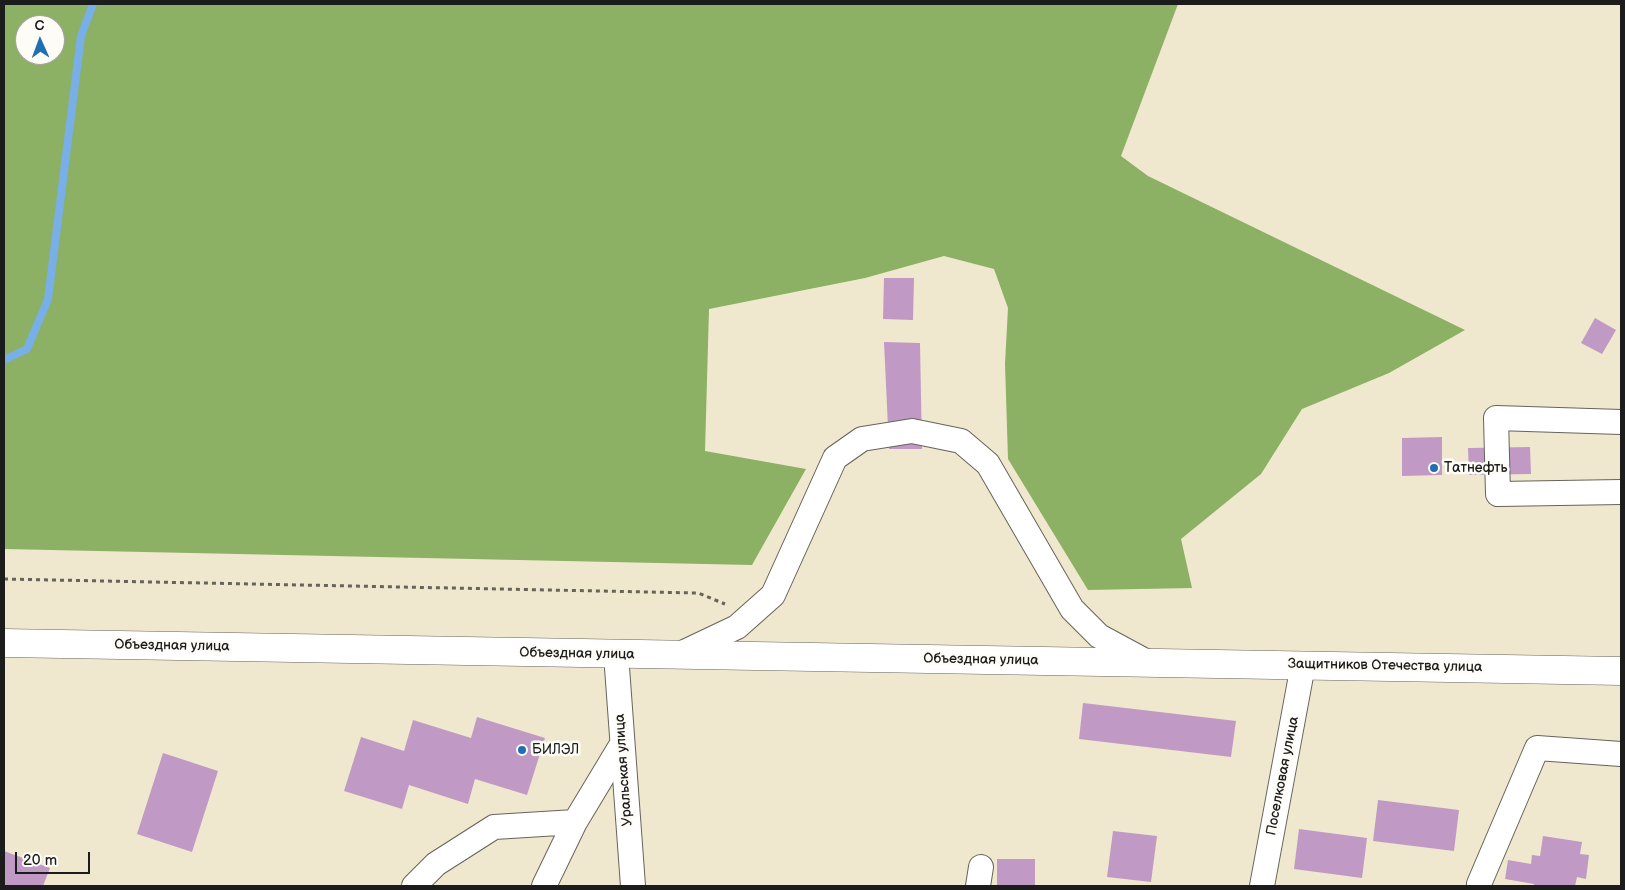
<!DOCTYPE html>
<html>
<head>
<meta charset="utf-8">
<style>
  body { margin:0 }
  #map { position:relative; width:1625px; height:890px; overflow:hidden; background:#efe8ce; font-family:"Balsamiq Sans",sans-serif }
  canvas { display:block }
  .frame { position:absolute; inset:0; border:5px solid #1c1c1c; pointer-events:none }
  .north { position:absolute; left:15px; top:15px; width:50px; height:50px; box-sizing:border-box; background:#fdfcf7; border:1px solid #a3a29f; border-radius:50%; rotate:358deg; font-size:14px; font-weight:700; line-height:20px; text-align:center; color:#1c1c1c }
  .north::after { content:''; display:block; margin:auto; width:18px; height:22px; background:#1f6fb2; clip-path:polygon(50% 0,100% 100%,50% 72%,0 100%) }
  .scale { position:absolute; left:15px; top:852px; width:75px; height:22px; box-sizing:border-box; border:2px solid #1c1c1c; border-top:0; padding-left:6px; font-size:15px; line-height:18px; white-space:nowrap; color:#1c1c1c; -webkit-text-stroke:4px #fdfcf7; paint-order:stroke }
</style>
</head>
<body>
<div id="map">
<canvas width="1625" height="890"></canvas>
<div class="frame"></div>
<div class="north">С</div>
<div class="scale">20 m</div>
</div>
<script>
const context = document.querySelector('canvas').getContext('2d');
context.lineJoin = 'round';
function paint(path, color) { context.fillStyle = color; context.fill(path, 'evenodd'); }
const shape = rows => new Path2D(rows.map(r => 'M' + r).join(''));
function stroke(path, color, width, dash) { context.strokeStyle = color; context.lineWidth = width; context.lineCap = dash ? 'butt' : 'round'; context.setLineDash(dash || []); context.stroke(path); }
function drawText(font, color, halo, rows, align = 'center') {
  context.font = font + ' "Balsamiq Sans",sans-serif'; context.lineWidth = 5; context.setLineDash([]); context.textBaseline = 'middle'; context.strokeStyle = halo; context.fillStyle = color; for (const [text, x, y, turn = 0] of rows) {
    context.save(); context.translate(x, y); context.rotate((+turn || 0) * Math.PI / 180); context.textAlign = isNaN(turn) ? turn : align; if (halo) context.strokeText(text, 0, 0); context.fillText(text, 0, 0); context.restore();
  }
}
const forest = shape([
  [4,4,1178,4,1121,156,1148,176,1465,330,1389,373,1302,409,1261,474,1181,539,1192,588,1088,590,1008,459,1005,364,1008,308,994,269,944,256,865,278,709,309,705,451,806,469,752,565,4,549],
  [25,25,55,25,55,55,25,55]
]);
const stream = shape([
  [4,360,27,349,48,299,81,36,93,4]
]);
const building = shape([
  [884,278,914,278,913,320,883,319],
  [1595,318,1616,330,1602,354,1581,343],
  [884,342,920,343,922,449,889,449],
  [1442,437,1442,475,1402,476,1402,438],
  [1530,447,1531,474,1469,475,1468,448],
  [1083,703,1236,721,1231,757,1079,739],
  [477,717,545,738,527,795,475,779,468,804,409,785,402,809,344,791,361,737,404,751,413,720,471,738],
  [163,753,218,771,192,852,137,834],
  [1378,800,1459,810,1454,851,1373,841],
  [1299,829,1367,838,1362,878,1294,869],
  [1113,831,1157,836,1151,882,1107,877],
  [1543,836,1582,842,1580,854,1589,855,1586,879,1577,877,1575,886,1534,886,1534,884,1505,879,1508,860,1531,864,1532,855,1540,856],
  [4,851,50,868,43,886,4,886],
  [997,859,1035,859,1035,886,997,886]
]);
const path = shape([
  [4,579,698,593,725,604]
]);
const minor = shape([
  [1621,422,1496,418,1498,494,1621,492],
  [616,654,633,886],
  [678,655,737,627,773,595,835,458,862,439,912,431,961,441,988,464,1072,609,1099,636,1149,663],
  [1479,884,1537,748,1621,754],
  [414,886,436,864,494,827,575,822],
  [544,886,575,822,622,744],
  [978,886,981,867],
  [1262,886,1303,665]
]);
const major = shape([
  [4,643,1621,671]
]);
const markers = [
  [1434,468,5,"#1f6fb2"],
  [522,750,5,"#1f6fb2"]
];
const poiNames = [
  ["Татнефть",1444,468],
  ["БИЛЭЛ",532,750]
];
const streetNames = [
  ["Объездная улица",172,646,1],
  ["Объездная улица",577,654,1],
  ["Объездная улица",981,660,1],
  ["Защитников Отечества улица",1385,666,1],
  ["Уральская улица",624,770,-94],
  ["Поселковая улица",1283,776,-79]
];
paint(forest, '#8cb064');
stroke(stream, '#79afe7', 8);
paint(building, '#c09ac4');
stroke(minor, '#66635a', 26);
stroke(major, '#66635a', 29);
stroke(path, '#66635a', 3, [4, 4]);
stroke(minor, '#fff', 24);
stroke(major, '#fff', 28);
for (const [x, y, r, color] of markers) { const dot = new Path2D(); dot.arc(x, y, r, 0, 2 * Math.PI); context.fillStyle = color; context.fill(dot); stroke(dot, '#fdfcf7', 2); }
drawText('14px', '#1c1c1c', '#fdfcf7', poiNames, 'left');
drawText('14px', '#1c1c1c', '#fdfcf7', streetNames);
</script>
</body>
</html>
